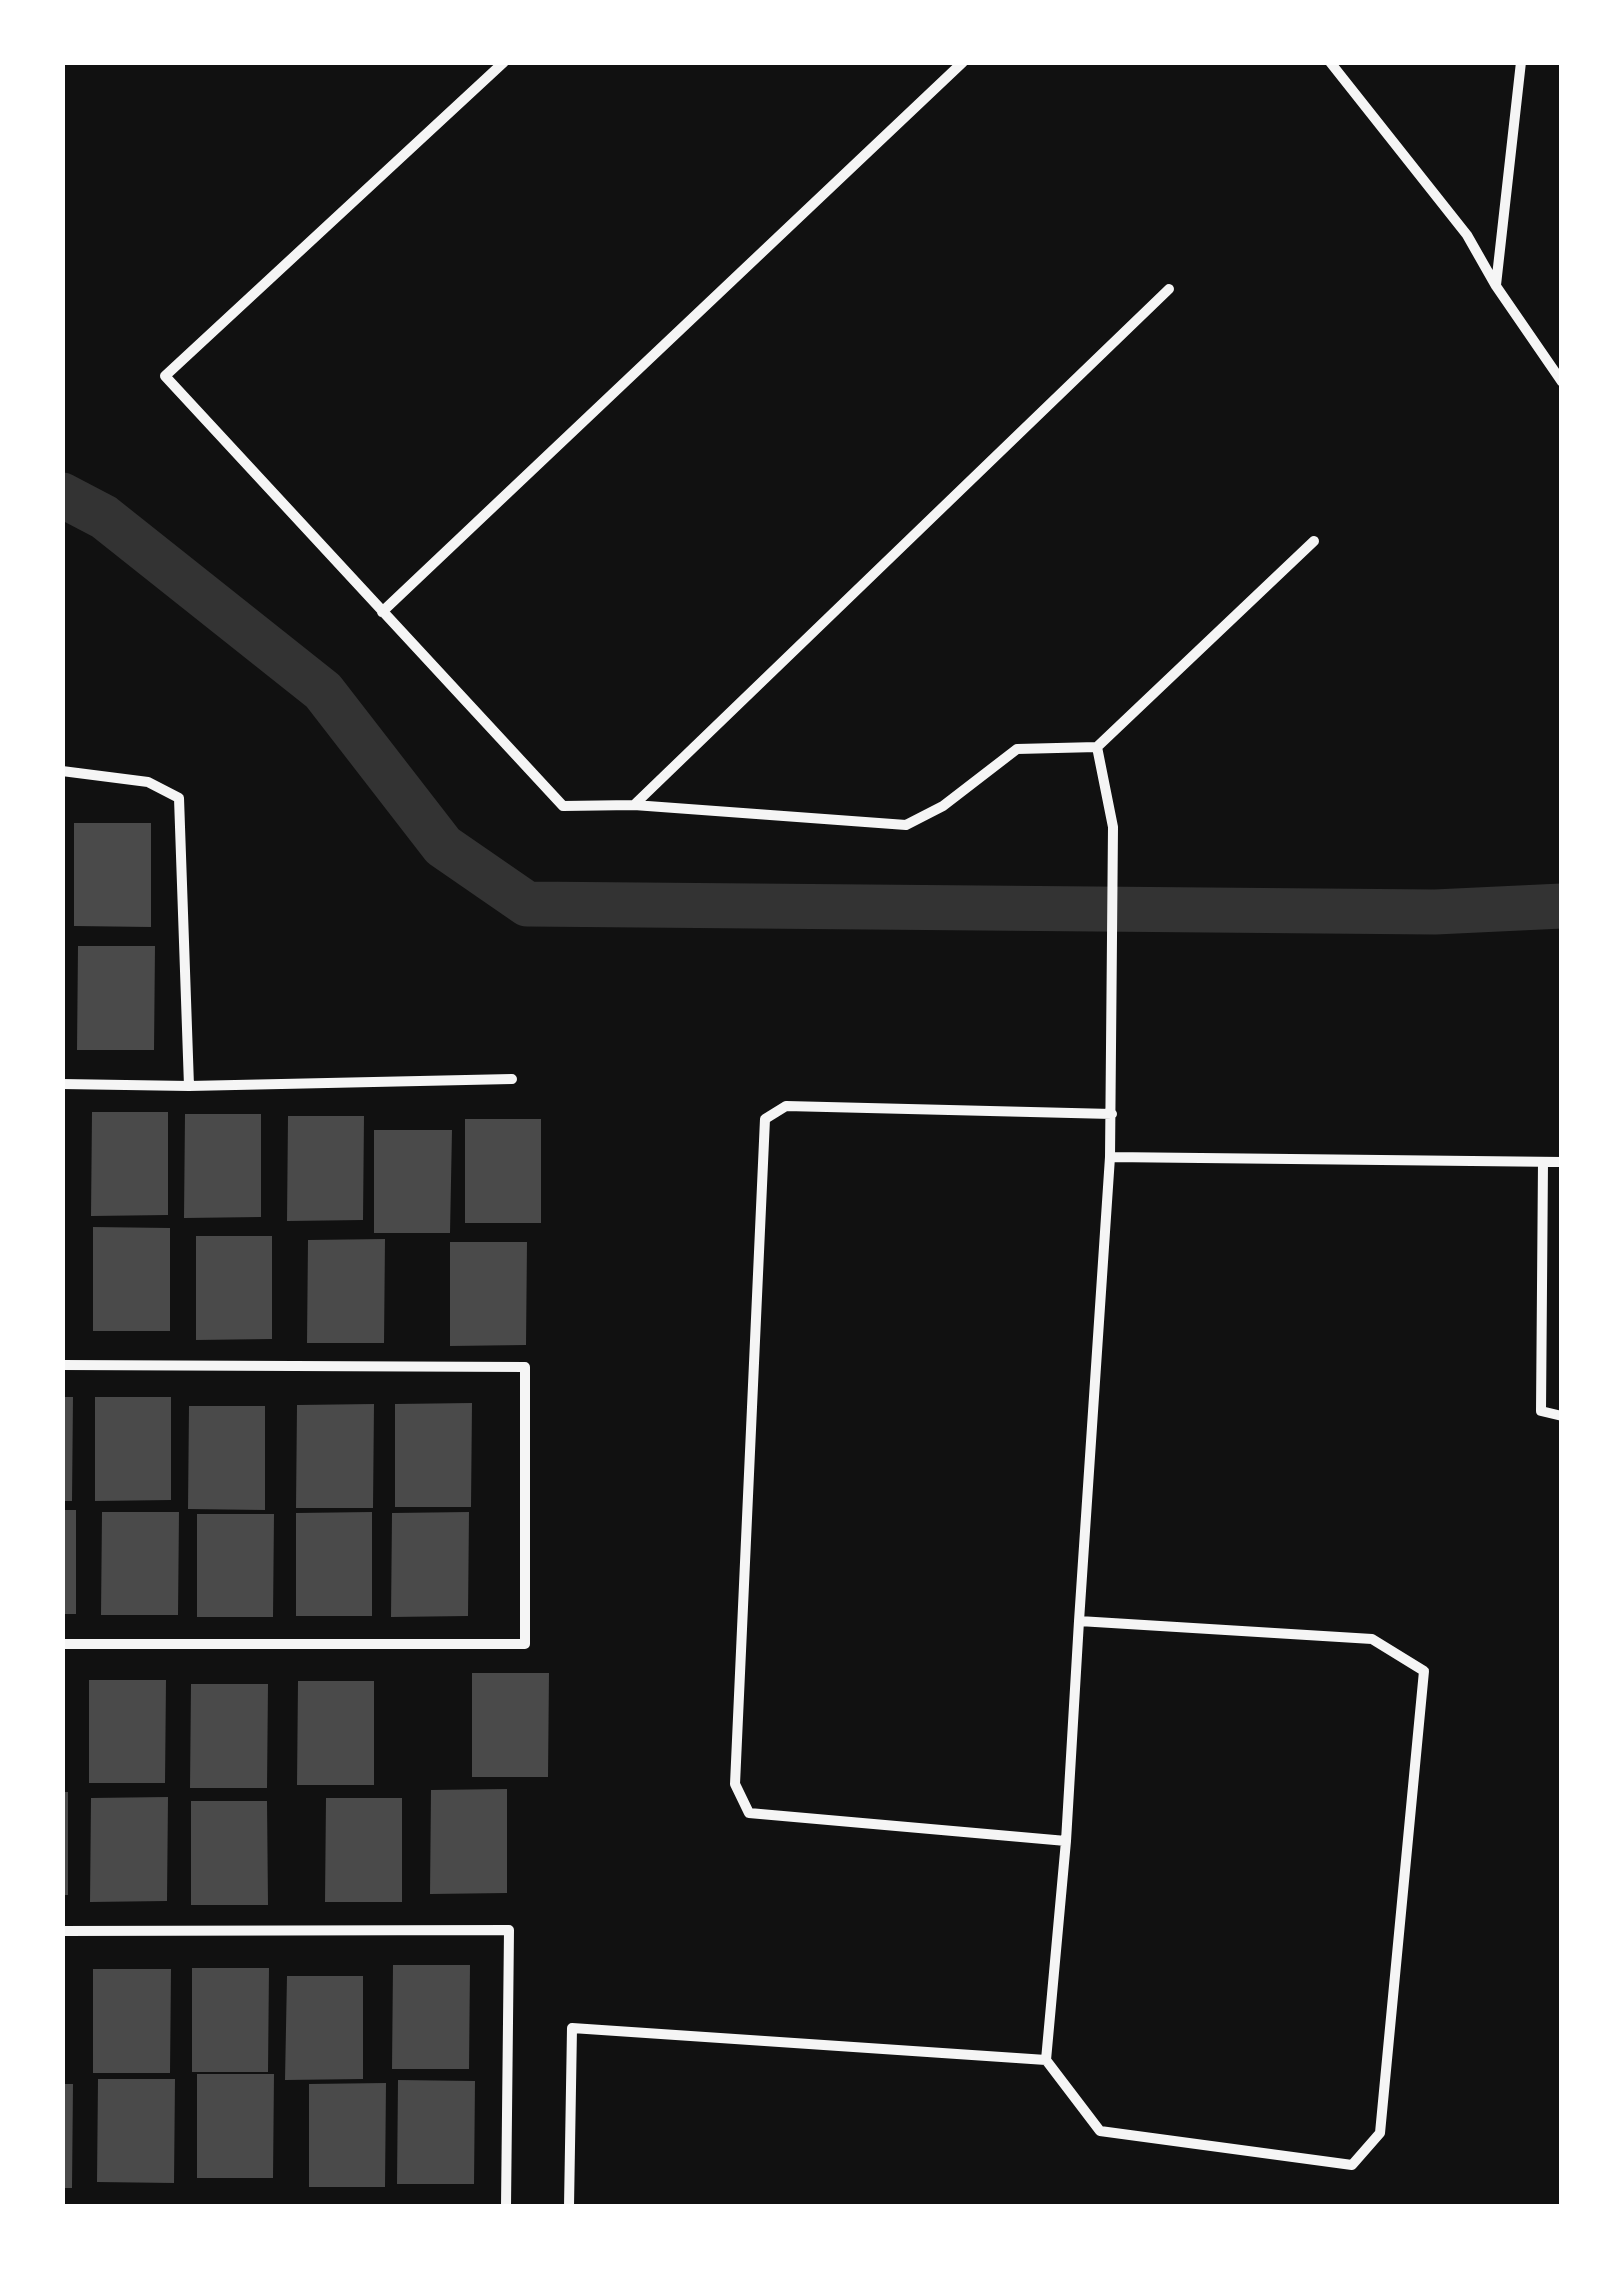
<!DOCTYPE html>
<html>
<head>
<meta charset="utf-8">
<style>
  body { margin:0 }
  #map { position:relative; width:1624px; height:2269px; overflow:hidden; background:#111; font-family:Commissioner,sans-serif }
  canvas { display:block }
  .frame { position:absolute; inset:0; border:65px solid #fff; pointer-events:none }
</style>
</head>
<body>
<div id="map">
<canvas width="1624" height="2269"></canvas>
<div class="frame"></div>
</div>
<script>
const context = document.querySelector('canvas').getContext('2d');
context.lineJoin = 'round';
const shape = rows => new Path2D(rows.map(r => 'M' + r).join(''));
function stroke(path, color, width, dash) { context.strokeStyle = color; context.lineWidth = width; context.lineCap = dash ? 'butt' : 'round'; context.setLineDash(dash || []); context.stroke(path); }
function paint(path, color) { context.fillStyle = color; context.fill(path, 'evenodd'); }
const canal = shape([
  [62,495,104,517,323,691,443,846,527,904,1435,912,1562,906]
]);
const building = shape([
  [74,823,151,823,151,927,74,926],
  [78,946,155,946,154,1050,77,1050],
  [92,1112,168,1112,168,1215,91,1216],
  [185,1114,261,1114,261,1217,184,1218],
  [288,1116,364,1116,363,1220,287,1221],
  [465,1119,541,1119,541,1223,465,1223],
  [374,1130,452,1130,450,1233,374,1233],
  [93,1227,170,1228,170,1331,93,1331],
  [196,1236,272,1236,272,1339,196,1340],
  [385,1239,384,1343,307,1343,308,1240],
  [450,1242,527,1242,526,1345,450,1346],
  [62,1397,73,1397,72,1501,62,1501],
  [95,1397,171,1397,171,1500,95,1501],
  [472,1403,471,1507,395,1507,395,1404],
  [374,1404,373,1508,296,1508,297,1405],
  [189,1406,265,1406,265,1510,188,1509],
  [62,1510,76,1510,76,1614,62,1614],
  [102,1512,179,1512,178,1615,101,1615],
  [372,1512,372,1616,296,1616,296,1513],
  [469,1512,468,1616,391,1617,392,1513],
  [197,1514,274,1514,273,1617,197,1617],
  [472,1673,549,1673,548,1777,472,1777],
  [89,1680,166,1680,165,1783,89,1783],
  [298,1681,374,1681,374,1785,297,1785],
  [191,1684,268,1684,267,1788,190,1788],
  [507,1789,507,1893,430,1894,431,1790],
  [62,1792,68,1792,68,1895,62,1895],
  [168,1797,167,1901,90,1902,91,1798],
  [326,1798,402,1798,402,1902,325,1902],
  [191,1801,267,1801,268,1905,191,1905],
  [393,1965,470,1965,469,2069,392,2069],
  [192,1968,269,1968,268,2072,192,2072],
  [93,1969,171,1969,170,2073,93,2073],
  [287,1976,363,1976,363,2079,285,2080],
  [197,2074,274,2074,273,2178,197,2178],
  [98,2079,175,2079,174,2183,97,2182],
  [398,2080,475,2081,474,2184,397,2184],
  [386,2083,385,2187,309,2187,309,2084],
  [62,2084,73,2084,72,2188,62,2188]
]);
const minor = shape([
  [504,62,165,376,563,806,634,805,906,825,943,806,1017,749,1097,747,1314,541],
  [1330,62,1467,235,1496,286,1562,382],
  [1496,285,1521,62],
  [382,612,963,62],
  [62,771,148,782,179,798,189,1086],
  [634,805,1169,289],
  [62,1084,189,1086,512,1079],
  [1110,1157,1562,1162],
  [1543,1162,1541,1411,1562,1416],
  [62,1365,525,1367,525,1644,62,1644],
  [1079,1621,1372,1639,1424,1671,1380,2133,1352,2165,1100,2131,1046,2060,1066,1841,1079,1621,1110,1157,1113,827,1097,747],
  [1066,1841,749,1813,735,1784,765,1119,786,1106,1112,1114],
  [62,1931,509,1930,506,2206],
  [569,2206,572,2028,1046,2060]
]);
stroke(canal, '#333', 45);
paint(building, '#4a4a4a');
stroke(minor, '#f5f5f5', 10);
</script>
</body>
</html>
